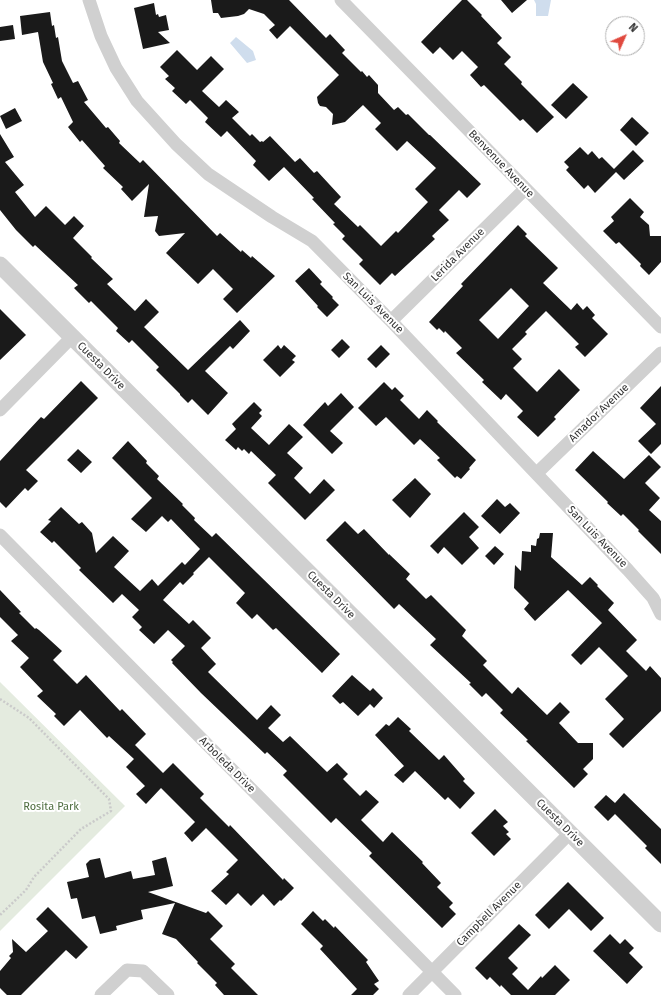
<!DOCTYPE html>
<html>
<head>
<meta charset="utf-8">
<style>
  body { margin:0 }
  #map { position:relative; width:661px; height:995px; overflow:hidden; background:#fff; font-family:"Fira Sans",sans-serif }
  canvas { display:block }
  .north { position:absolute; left:605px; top:16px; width:40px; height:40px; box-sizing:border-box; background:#fff; border:1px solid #adadad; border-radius:50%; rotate:45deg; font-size:11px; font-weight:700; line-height:16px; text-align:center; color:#333 }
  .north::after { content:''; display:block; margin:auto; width:14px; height:18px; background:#e0493e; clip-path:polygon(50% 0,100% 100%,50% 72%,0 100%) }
</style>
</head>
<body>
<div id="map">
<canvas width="661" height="995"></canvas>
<div class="north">N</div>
</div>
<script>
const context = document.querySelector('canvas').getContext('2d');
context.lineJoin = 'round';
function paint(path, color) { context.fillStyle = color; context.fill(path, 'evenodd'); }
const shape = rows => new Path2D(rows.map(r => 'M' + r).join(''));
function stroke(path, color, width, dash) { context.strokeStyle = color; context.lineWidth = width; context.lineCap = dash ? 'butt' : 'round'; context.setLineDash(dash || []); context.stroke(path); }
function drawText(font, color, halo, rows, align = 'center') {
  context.font = font + ' "Fira Sans",sans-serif'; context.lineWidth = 4; context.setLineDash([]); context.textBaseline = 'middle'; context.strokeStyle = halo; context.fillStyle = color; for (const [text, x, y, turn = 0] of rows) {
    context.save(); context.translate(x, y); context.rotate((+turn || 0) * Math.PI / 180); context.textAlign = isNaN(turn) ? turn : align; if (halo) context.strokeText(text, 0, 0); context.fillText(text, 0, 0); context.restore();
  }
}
const green = shape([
  [0,682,125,806,0,931]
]);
const water = shape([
  [534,0,551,0,548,16,536,16,536,4],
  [236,37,253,51,256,60,247,63,230,43]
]);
const building = shape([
  [211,0,289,0,326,38,330,34,345,50,342,53,361,72,362,71,367,77,369,75,378,85,378,93,394,110,398,107,406,115,408,114,429,135,430,135,481,184,467,198,459,190,439,210,449,220,432,236,435,239,395,276,392,273,380,285,359,264,363,260,342,239,345,236,333,224,335,223,312,199,314,198,284,167,269,181,253,165,256,161,227,131,221,137,205,122,208,118,190,100,186,104,172,91,175,88,165,79,169,76,160,67,177,50,197,70,211,56,224,69,202,91,219,107,226,100,239,112,232,118,250,136,252,134,260,142,262,141,263,142,270,136,295,162,300,158,314,173,317,171,341,197,334,204,358,227,360,225,381,246,396,231,398,233,428,202,415,189,436,168,407,141,397,151,375,129,381,123,363,105,345,122,332,125,333,114,326,107,320,106,318,103,317,97,339,75,290,26,277,39,269,30,275,25,264,14,249,9,244,14,238,16,221,18,218,13,213,13],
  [462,0,467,0,482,15,481,16,502,38,497,43,511,57,504,64,522,82,521,84,554,117,537,133,523,119,520,121,484,85,481,87,470,75,478,67,462,51,453,60,440,47,433,54,421,42],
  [501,0,527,0,512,13],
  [154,3,156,15,158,14,159,17,166,15,169,30,158,32,170,43,143,49,134,8],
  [50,12,52,26,54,25,56,38,58,37,62,61,73,83,78,81,88,100,84,102,106,128,108,127,120,141,119,143,140,163,143,160,217,236,220,233,241,252,242,250,251,258,252,256,275,276,237,313,223,299,233,289,213,269,198,284,166,253,185,233,159,236,155,231,158,216,144,217,149,184,132,201,121,189,123,187,103,168,105,166,82,140,80,142,68,127,73,122,61,97,58,99,51,84,53,83,43,62,38,32,22,35,20,16],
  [13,25,15,39,0,41,0,27],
  [573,83,588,97,566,119,551,105],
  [15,108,22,121,6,129,0,116],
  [632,117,649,133,636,146,620,130],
  [0,134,14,157,5,162,24,185,15,192,35,217,46,206,65,225,74,216,84,226,73,238,92,257,91,258,113,279,107,284,135,311,146,299,159,312,144,327,188,370,240,320,250,331,233,349,230,346,205,371,228,393,208,415,192,399,188,403,180,395,180,394,156,370,159,367,132,340,129,343,116,331,118,328,91,301,89,303,74,288,78,285,35,245,33,247,16,230,0,210],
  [580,147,588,155,592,151,599,159,602,157,614,169,633,150,644,161,624,180,616,172,595,193,588,185,584,189,566,170,569,167,564,162],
  [630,198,644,212,640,217,649,225,650,236,661,236,661,262,649,275,640,266,641,264,619,242,616,244,603,231,614,221,611,217],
  [518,225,527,234,525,236,558,268,543,283,571,310,577,303,583,310,587,306,595,315,592,318,608,334,585,357,575,347,579,344,546,311,525,332,527,334,512,349,522,359,513,368,537,392,559,369,580,390,554,417,556,419,538,437,517,417,523,411,506,394,501,400,482,382,484,380,456,353,462,348,445,331,444,333,439,328,437,330,429,322,463,286,461,284],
  [511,288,529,306,498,339,479,320],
  [309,268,322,282,320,284,333,297,332,298,339,305,327,317,317,307,318,306,295,281],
  [0,309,26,335,0,360],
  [342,339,350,347,339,358,331,350],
  [278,345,281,349,284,345,296,356,292,360,295,362,280,377,263,360],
  [381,345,390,354,376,368,367,359],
  [81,381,98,398,26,470,38,481,28,491,25,488,6,508,0,502,0,461,41,417,44,419],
  [384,382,392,390,395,387,404,396,400,400,419,419,427,410,438,421,437,422,476,460,469,468,470,469,461,479,457,476,455,478,437,460,440,458,420,439,414,445,386,417,376,426,358,408],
  [661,386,661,444,651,454,638,441,656,424,640,408],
  [341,393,354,407,330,431,343,443,332,454,303,425,325,402,328,406],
  [254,402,262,410,259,413,262,416,251,428,269,445,289,424,303,437,287,453,303,468,294,478,310,494,324,479,335,490,305,520,268,483,276,475,251,451,249,454,244,449,242,451,238,447,236,450,225,440,236,429,232,424],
  [128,441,147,461,146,463,159,476,157,479,183,504,182,505,195,518,194,520,212,537,216,533,340,654,322,673,276,628,273,630,257,614,252,619,236,603,245,593,209,557,193,573,194,574,183,585,180,582,163,600,189,624,193,620,211,638,201,648,216,664,208,672,257,720,271,705,281,715,268,728,283,742,290,736,327,772,337,763,348,774,343,779,360,796,366,790,379,802,361,820,383,842,392,832,423,862,422,863,441,883,437,887,453,903,449,907,456,914,442,928,369,856,372,853,336,818,331,823,283,775,287,771,267,752,265,754,201,693,172,663,173,662,171,660,185,646,168,630,154,644,139,630,142,627,132,617,139,610,122,594,113,603,79,570,81,568,54,541,52,543,40,532,51,521,48,520,61,507,79,524,82,522,92,533,96,553,113,536,129,551,114,567,140,591,152,579,158,586,182,562,185,565,200,549,171,519,168,522,162,516,146,532,131,519,152,498,112,458],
  [78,449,92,462,81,473,67,460],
  [593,451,624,479,649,455,661,467,645,483,660,498,649,510,661,521,661,554,638,531,639,530,623,514,621,516,607,503,608,502,575,470],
  [415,478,431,494,410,518,392,500],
  [497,499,505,507,510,503,520,513,500,534,481,516],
  [464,512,479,527,469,537,479,548,462,565,444,547,438,554,430,546],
  [345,521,358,534,364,529,389,555,389,554,410,574,406,579,426,599,431,595,466,630,462,636,487,661,483,665,512,694,518,687,547,715,560,702,570,712,559,723,578,743,593,743,593,759,583,769,588,774,574,788,526,741,528,740,500,713,503,710,486,693,482,697,469,684,471,683,430,645,436,639,399,604,394,609,326,540],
  [540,533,553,533,551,557,582,585,590,577,598,585,597,586,614,603,608,610,637,640,626,651,646,671,650,666,661,678,661,711,623,748,609,734,624,719,605,699,628,676,599,647,581,665,571,655,602,623,568,590,535,621,524,609,529,603,514,588,515,565,521,571,522,551,531,552,531,545,536,546,537,539,539,538],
  [495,546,504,554,494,565,485,556],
  [0,590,21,612,19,613,35,629,36,628,39,630,62,651,53,660,77,684,86,675,120,711,122,709,146,734,135,745,163,773,173,763,204,794,200,798,229,827,230,825,283,880,284,878,294,888,281,901,280,900,274,906,263,894,251,906,238,893,226,905,211,891,229,874,226,872,238,860,206,828,192,842,184,833,195,822,161,788,146,804,136,794,145,786,126,767,134,759,109,736,107,738,80,710,64,726,54,716,56,714,37,696,43,691,20,667,29,658,11,641,18,635,0,617],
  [352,675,370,691,373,688,383,698,374,708,370,704,358,716,343,702,340,704,332,696],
  [398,717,411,729,409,731,439,760,444,755,465,779,463,781,475,793,460,809,448,797,445,800,415,771,403,783,394,775,404,766,375,735,386,724,389,726],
  [624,793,661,829,661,864,645,848,647,846,615,814,608,821,594,807,606,795,615,803],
  [495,809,508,822,503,826,509,832,506,834,511,839,494,856,471,833],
  [166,857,173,886,148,892,206,913,208,911,223,926,210,939,235,964,231,968,258,995,224,995,215,985,217,983,197,963,198,962,176,939,162,934,175,903,141,910,143,919,116,926,117,930,100,934,95,916,82,919,77,898,71,899,67,882,89,877,86,864,90,860,100,858,105,878,131,871,133,879,155,875,152,861],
  [568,882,604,918,591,931,569,909,549,929,535,915],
  [48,907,88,947,76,959,66,950,21,995,7,995,0,988,0,971,11,958,9,956,13,952,12,939,26,952,48,931,36,919],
  [313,911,323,921,325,919,334,928,335,926,368,960,366,962,379,981,374,984,379,989,373,995,351,995,357,989,320,949,323,946,301,924],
  [519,924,531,935,508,958,518,968,512,974,528,990,541,976,542,978,555,965,570,980,555,995,511,995,501,985,500,987,490,977,487,980,475,968],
  [610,934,620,944,625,939,634,948,629,953,643,967,627,984,593,951]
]);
const path = shape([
  [0,699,29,718,109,799,111,811,81,829,34,877,26,890,0,915]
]);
const minor = shape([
  [89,0,101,36,116,68,137,101,176,144,208,174,272,217,312,241,391,321,628,570,653,598,661,614],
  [341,0,661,327],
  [391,321,525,189],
  [0,410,72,337],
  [537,473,661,353],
  [0,535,455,995],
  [101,995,127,970,143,971,168,995],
  [409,995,570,833]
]);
const tertiary = shape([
  [0,265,661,924]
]);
const streetNames = [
  ["Benvenue Avenue",501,164,46],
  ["Lerida Avenue",458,255,-45],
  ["San Luis Avenue",373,303,45],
  ["Cuesta Drive",101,366,45],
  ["Amador Avenue",599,413,-44],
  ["San Luis Avenue",597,537,46],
  ["Cuesta Drive",331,595,45],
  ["Arboleda Drive",227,765,45],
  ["Cuesta Drive",560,823,45],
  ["Campbell Avenue",489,914,-45]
];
const parkNames = [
  ["Rosita Park",51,807]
];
paint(green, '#e4ebdf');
paint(water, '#cfdded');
paint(building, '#1a1a1a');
stroke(path, '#cacaca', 2.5, [2, 2]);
stroke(minor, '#d0d0d0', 13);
stroke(tertiary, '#d0d0d0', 17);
drawText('11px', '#333', '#fff', streetNames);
drawText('11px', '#4f6e40', '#fff', parkNames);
</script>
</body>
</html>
